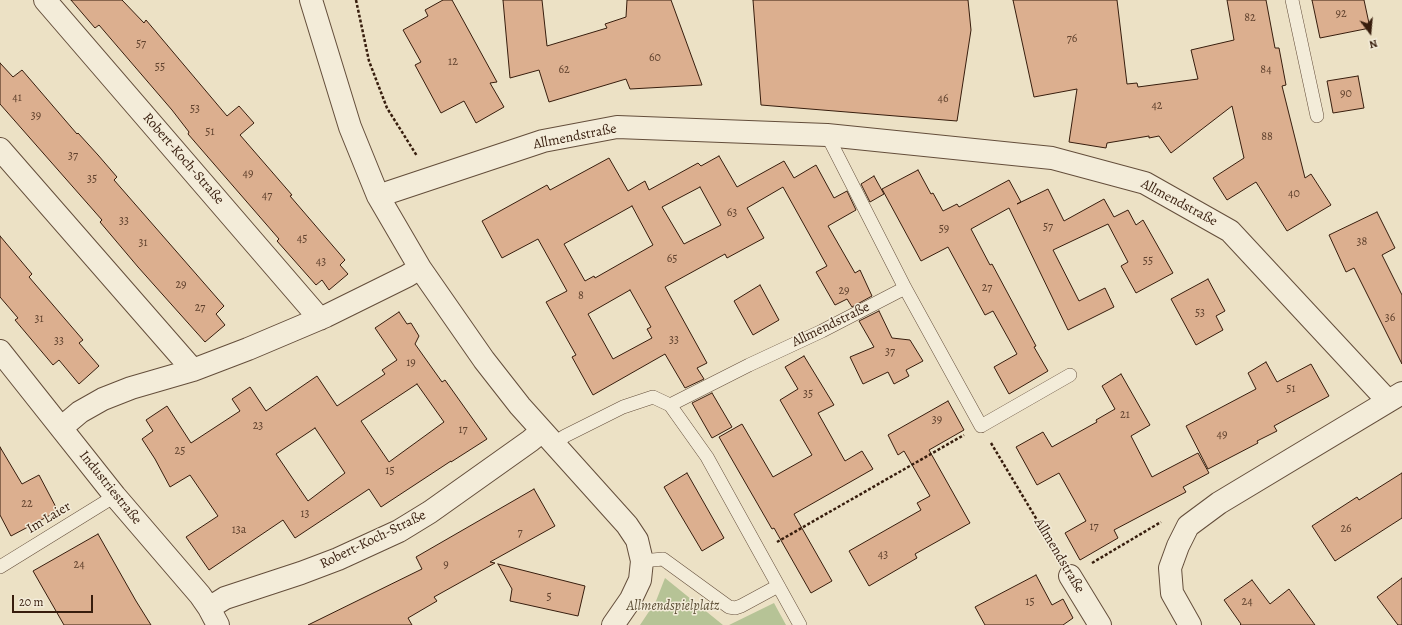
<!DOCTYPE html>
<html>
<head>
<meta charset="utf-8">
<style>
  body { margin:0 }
  #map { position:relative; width:1402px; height:625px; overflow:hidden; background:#ece1c5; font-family:Alegreya,serif }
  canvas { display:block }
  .north { position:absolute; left:1350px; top:12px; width:40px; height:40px; -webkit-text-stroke:3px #f3ecd9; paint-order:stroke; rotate:164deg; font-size:11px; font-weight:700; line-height:16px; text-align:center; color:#371d0d }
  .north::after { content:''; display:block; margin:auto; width:14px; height:18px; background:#371d0d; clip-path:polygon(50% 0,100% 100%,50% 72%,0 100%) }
  .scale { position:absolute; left:12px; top:595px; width:81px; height:18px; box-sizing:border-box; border:2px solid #371d0d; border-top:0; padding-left:5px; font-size:12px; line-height:14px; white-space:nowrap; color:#371d0d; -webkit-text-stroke:3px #f3ecd9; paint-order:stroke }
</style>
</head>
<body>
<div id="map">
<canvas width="1402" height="625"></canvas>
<div class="north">N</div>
<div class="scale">20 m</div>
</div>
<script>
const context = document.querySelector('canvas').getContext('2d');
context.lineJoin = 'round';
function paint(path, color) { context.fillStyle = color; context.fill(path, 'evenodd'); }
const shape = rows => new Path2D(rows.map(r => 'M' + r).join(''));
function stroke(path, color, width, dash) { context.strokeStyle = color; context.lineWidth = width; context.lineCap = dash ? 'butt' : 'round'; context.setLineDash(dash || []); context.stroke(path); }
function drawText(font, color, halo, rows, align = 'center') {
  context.font = font + ' Alegreya,serif'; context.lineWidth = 3; context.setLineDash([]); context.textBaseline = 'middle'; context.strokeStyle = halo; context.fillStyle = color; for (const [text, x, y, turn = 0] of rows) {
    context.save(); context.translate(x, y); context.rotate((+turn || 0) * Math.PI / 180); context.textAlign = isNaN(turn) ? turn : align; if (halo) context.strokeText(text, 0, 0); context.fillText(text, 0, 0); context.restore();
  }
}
const green = shape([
  [665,578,723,625,640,625,656,601],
  [774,603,786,625,729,625]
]);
const building = shape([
  [71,0,122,0,144,23,146,20,227,116,239,106,254,123,240,135,292,195,290,196,345,260,340,265,348,274,329,290,322,280,316,285,277,241,279,239,188,134,189,132,172,110,99,25,95,28,71,0],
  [443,0,452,0,497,82,490,83,504,107,476,123,464,101,441,113,415,65,421,62,403,30,428,16,425,10,443,0],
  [503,0,542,0,547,46,607,28,605,24,626,17,627,0,671,0,702,85,630,89,626,79,549,102,539,70,510,78,503,0],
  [753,0,968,0,971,30,957,121,761,105,753,0],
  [1013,0,1117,0,1127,84,1137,83,1138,87,1198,79,1191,50,1234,40,1227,0,1266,0,1275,48,1279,48,1286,85,1282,86,1305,178,1311,174,1331,205,1287,231,1256,182,1227,200,1213,178,1244,158,1232,106,1171,153,1159,136,1149,138,1149,136,1107,143,1106,148,1069,142,1077,89,1034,97,1013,0],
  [1312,0,1364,0,1370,28,1320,38,1312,0],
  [0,63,13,77,22,70,77,134,78,133,98,155,117,177,114,180,224,306,216,314,225,325,205,342,138,267,100,222,102,220,0,104,0,63],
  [1358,76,1364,108,1333,113,1327,81,1358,76],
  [719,156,737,187,784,161,794,178,816,165,834,198,847,191,856,210,828,226,855,273,860,270,872,296,852,307,847,299,835,305,816,272,827,266,783,187,747,208,764,238,727,258,725,254,665,287,707,363,697,368,704,379,685,388,665,354,593,395,572,357,576,355,546,302,567,291,538,239,502,258,482,221,547,185,550,190,609,158,628,191,645,181,649,190,698,163,701,166,719,156],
  [700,187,721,225,684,244,662,207,700,187],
  [632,206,653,245,595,278,594,276,585,281,564,244,632,206],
  [630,290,651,327,647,329,652,338,613,359,588,314,630,290],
  [918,170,931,194,933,193,943,211,957,204,959,207,1009,180,1021,202,1017,204,1048,189,1064,221,1104,199,1114,217,1128,210,1136,225,1143,220,1173,273,1136,293,1121,266,1128,262,1108,224,1053,250,1079,301,1105,288,1114,307,1068,330,1009,208,971,229,990,265,992,264,1036,346,1034,347,1048,371,1009,394,994,367,1017,354,993,311,985,315,948,247,921,261,882,189,918,170],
  [874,176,884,194,870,202,861,184,874,176],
  [1377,212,1395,248,1382,255,1402,295,1402,364,1354,268,1346,272,1329,235,1377,212],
  [0,236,32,274,29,277,83,340,79,343,99,366,79,384,59,360,53,365,15,320,18,318,0,297,0,236],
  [1208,279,1225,311,1216,316,1223,330,1196,345,1171,299,1208,279],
  [760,285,779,320,753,335,734,301,760,285],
  [879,311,892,338,910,340,923,361,906,370,909,376,894,384,888,372,863,384,850,357,874,347,859,321,879,311],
  [399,312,407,324,411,323,419,336,415,344,442,382,445,380,487,439,451,462,451,461,381,507,369,489,295,538,283,520,209,570,186,537,218,516,190,475,170,487,155,459,142,439,153,431,146,420,167,406,191,443,240,411,232,399,250,387,266,411,317,376,337,406,385,374,382,370,397,360,375,328,399,312],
  [417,384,444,422,389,462,361,421,417,384],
  [315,428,345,473,308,501,276,454,315,428],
  [804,356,834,405,818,413,845,461,862,451,873,469,794,514,795,516,832,581,811,593,774,528,772,529,719,437,742,424,773,477,812,455,780,400,798,389,785,367,804,356],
  [1266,362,1277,382,1311,364,1329,396,1274,426,1277,431,1257,441,1258,443,1208,469,1186,426,1256,389,1248,373,1266,362],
  [1121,374,1150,425,1131,436,1152,477,1198,453,1209,473,1183,487,1186,492,1114,530,1118,538,1080,560,1065,533,1086,521,1059,473,1037,485,1016,447,1043,432,1052,447,1097,422,1096,420,1115,409,1102,386,1121,374],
  [712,393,732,427,712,438,692,403,712,393],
  [948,401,964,430,929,450,970,523,915,554,917,558,869,586,849,551,921,510,917,503,930,496,904,451,898,455,888,435,948,401],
  [0,447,22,484,39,475,58,511,11,536,0,515,0,447],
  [687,473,724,538,702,551,664,487,687,473],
  [1402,473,1402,518,1335,561,1312,526,1357,497,1359,500,1402,473],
  [534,489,555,526,490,562,495,563,434,597,437,601,408,618,412,625,308,625,422,569,416,557,534,489],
  [98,534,136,601,151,625,64,625,33,571,98,534],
  [498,564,585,586,578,616,510,601,512,589,498,564],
  [1036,575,1052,605,1063,599,1073,618,1063,625,985,625,975,607,1036,575],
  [1402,578,1402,625,1398,625,1377,597,1402,578],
  [1252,580,1270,604,1289,589,1315,625,1240,625,1241,624,1224,600,1252,580]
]);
const path = shape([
  [356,0,369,61,387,108,417,156],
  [991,443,1058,555],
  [777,542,964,435],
  [1092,563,1161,522]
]);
const lane = shape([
  [1292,0,1317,116],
  [827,135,905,288,981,426,1070,375],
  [670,405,749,365,822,331,905,288],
  [554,444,565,436,623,407,653,397,670,405,707,457,800,625],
  [642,561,663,559,729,607,735,608,741,606,778,586],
  [0,567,115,496]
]);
const street = shape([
  [45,0,320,319],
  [311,0,350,127,378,196,420,268,484,360,520,406,627,525,637,540,642,561,640,580,631,599,613,625],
  [0,149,193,370],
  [378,196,543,141,617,127,827,135,1052,158,1145,183,1230,231,1388,401],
  [0,351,115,496,200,595,209,608,218,625],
  [61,428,80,412,103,399,131,388,193,370,248,349,326,316,407,276,420,268],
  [1070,576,1100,625],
  [209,608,225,598,301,573,338,559,399,531,430,512,530,441,542,431],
  [1190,625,1172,593,1170,568,1178,546,1188,526,1219,503,1402,393]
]);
const numberNames = [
  ["92",1341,14],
  ["82",1250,18],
  ["76",1072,39],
  ["57",141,44],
  ["60",655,58],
  ["12",453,62],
  ["55",160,67],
  ["62",564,70],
  ["84",1266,70],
  ["90",1346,94],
  ["41",17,98],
  ["46",943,99],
  ["42",1157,106],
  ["53",195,109],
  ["39",36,116],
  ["51",210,132],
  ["88",1267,137],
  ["37",73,156],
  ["49",248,174],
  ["35",92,179],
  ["40",1294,194],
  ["47",267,196],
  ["63",732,213],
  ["33",124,221],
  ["57",1048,227],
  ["59",944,229],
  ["45",302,239],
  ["38",1362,242],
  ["31",143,243],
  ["65",672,259],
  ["55",1148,261],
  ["43",321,262],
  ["29",181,285],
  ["27",987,288],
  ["29",844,291],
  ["8",581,296],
  ["27",200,308],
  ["53",1200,313],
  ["36",1390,318],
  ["31",39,319],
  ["33",674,340],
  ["33",59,341],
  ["37",890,352],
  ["19",411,363],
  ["51",1291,389],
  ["35",808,394],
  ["21",1125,415],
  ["39",937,420],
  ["23",258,426],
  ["17",463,430],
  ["49",1222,435],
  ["25",180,451],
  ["15",390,471],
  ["22",27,504],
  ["13",305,514],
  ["17",1094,527],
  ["26",1346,529],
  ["13a",239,530],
  ["7",520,533],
  ["43",883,555],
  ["24",79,565],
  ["9",446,565],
  ["5",549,597],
  ["15",1030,602],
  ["24",1247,602]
];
const streetNames = [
  ["Allmendstraße",575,137,-11],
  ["Robert-Koch-Straße",183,159,49],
  ["Allmendstraße",1179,203,28],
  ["Allmendstraße",831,325,-26],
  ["Industriestraße",110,488,51],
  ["Im Laier",49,518,-31],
  ["Robert-Koch-Straße",373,540,-26],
  ["Allmendstraße",1059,556,59]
];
const parkNames = [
  ["Allmendspielplatz",673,607]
];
paint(green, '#b6c396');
paint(building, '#dcaf8f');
stroke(building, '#371d0d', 1);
stroke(lane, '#644e3b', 14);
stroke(street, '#644e3b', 24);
stroke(path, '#371d0d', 2.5, [3, 2]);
stroke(lane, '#f3ecd9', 13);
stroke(street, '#f3ecd9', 22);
drawText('12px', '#60422e', null, numberNames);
drawText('14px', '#371d0d', '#f3ecd9', streetNames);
drawText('italic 14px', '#5d4f36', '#f3ecd9', parkNames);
</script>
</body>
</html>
